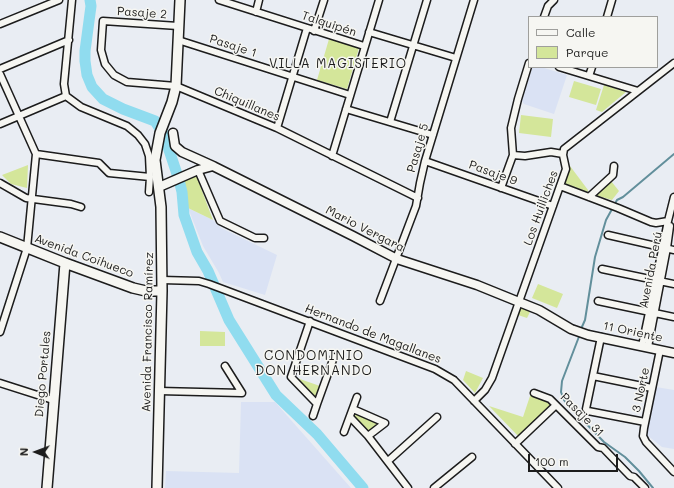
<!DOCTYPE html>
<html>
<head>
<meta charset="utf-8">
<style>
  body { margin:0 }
  #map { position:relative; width:674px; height:488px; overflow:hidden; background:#e9edf3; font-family:Mali,sans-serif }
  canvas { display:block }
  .legend { position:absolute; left:528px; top:16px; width:130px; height:52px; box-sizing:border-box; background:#f6f6f2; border:1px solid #9f9f9c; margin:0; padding:5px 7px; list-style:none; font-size:12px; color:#1c1c1c }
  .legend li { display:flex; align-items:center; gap:8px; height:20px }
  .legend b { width:20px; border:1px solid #9f9f9c }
  .north { position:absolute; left:16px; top:432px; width:40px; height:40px; -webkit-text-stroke:3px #f6f6f2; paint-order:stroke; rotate:271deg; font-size:11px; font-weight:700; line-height:16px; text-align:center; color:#1c1c1c }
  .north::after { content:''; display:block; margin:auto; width:14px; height:18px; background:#1c1c1c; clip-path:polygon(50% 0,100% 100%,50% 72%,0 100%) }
  .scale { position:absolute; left:528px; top:454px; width:90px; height:18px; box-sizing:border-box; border:2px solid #1c1c1c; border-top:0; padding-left:5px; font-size:12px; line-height:14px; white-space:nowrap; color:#1c1c1c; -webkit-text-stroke:3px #f6f6f2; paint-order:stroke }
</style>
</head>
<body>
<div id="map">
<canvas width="674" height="488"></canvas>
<ul class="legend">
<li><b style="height:5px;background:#f6f6f2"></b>Calle</li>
<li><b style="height:11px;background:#d4e69a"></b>Parque</li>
</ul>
<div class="north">N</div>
<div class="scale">100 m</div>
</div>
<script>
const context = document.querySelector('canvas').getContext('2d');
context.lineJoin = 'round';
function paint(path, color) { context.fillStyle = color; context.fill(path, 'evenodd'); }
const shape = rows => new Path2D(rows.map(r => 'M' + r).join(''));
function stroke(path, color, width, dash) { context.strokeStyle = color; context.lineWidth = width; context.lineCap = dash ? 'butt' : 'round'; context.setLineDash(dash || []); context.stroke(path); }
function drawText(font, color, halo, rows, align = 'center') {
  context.font = font + ' Mali,sans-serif'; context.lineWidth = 3; context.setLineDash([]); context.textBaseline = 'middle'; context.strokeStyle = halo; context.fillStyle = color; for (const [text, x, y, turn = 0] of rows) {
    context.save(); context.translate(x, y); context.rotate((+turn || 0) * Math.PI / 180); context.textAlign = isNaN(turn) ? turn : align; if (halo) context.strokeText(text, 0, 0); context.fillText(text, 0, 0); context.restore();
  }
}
const built = shape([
  [533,67,541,67,567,75,554,114,524,104,522,101,532,68],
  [188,208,213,220,221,228,277,255,265,295,223,282,219,273,203,246],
  [656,387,674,390,674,449,662,447,647,435],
  [241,402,275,402,351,488,165,488,166,471,239,473]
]);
const green = shape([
  [329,39,359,48,347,89,317,80],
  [574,81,601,89,596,105,569,97],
  [604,85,626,92,602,112,596,110],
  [521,115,553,119,551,137,519,133],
  [28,165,27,188,11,184,2,175],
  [570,166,588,190,588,192,564,183],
  [196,175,213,220,188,208,184,179],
  [611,181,619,191,612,200,595,195],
  [538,284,563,294,557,308,532,298],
  [522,306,531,310,527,318,518,315],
  [200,331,225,332,225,346,200,346],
  [466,371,483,378,475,393,463,380],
  [294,377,320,386,316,399],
  [531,393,542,397,550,405,519,437,489,406,523,417],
  [356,413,378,424,368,431,354,417]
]);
const stream = shape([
  [581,329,585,320,595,257,606,220,617,200,623,197,674,154],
  [580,334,562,381,561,392,564,400,570,407,604,442,625,457,639,471,653,488]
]);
const river = shape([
  [90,0,91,6,85,51,85,61,87,75,92,87,103,99,123,109,155,121,164,135,179,180,182,192,184,215,197,252,208,271,229,320,276,395,317,434,363,488]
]);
const minor = shape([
  [72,0,64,84,66,96,81,107,127,126,138,135,145,144,149,156,150,177,149,192],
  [219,0,364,46],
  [256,12,259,0],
  [544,17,548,6,554,0],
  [607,17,612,0],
  [0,24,59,0],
  [178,26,103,21,101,50,105,64,114,75,127,82,176,86,277,128,418,198],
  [314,31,324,0],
  [369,32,456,58],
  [178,40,350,95],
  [559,67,638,91],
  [0,69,69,40],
  [0,74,36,154,27,248,0,332],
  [589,76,592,67],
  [346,109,433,135],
  [390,122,427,0],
  [0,124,66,96],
  [277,128,307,28],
  [36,154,99,163,109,173,150,177],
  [513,155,525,156,551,152,563,154],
  [332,156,379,0],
  [425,161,553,206],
  [198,170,220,221,255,238,264,238],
  [0,183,26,198,71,204,81,207],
  [560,186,618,208,651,222,656,223,668,221],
  [501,188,513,155,511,128,518,99,529,63],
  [589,197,613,175,614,166],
  [608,235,674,250],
  [602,269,674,284],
  [162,280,199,281,209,284,435,369,454,380,558,488],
  [380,301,416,206,420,183,425,161,474,0],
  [598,301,674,317],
  [310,321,291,377,317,404,334,357],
  [601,337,586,409,588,411,645,422],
  [642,346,668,221,674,197],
  [648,347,667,248,670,226],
  [660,350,644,428,643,436,646,442,674,472],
  [593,376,652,388],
  [0,383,53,400],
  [159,391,242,393,225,366],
  [534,393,550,399,598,447,603,448,630,476,634,477,645,488],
  [474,401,485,390,492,378,566,169,563,155,564,149,674,63],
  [353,409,385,423,368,436],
  [313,416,317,404],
  [350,417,368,436,408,488],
  [344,432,357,397],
  [515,444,556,405],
  [388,461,437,417],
  [434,488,472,457]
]);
const tertiary = shape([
  [173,133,175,146,182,152,213,166,353,236,397,259,477,285,519,302,539,310,571,329,588,335,674,353],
  [159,187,198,170,213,166]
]);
const secondary = shape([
  [0,237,65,263,133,288,146,291,162,291],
  [47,488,65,263],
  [157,488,162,291,161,207,155,160,160,133,172,102,176,86,180,0]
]);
const streetNames = [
  ["Pasaje 2",142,13,4],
  ["Talquipén",329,24,18],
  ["Pasaje 1",233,46,18],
  ["Chiquillanes",247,104,23],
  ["Pasaje 5",418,148,-74],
  ["Pasaje 9",493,173,20],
  ["Los Huilliches",541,208,-70],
  ["Mario Vergara",365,229,27],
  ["Avenida Coihueco",84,256,20],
  ["Avenida Perú",651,270,-79],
  ["Avenida Francisco Ramírez",148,332,-89],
  ["11 Oriente",633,332,12],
  ["Hernando de Magallanes",373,334,21],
  ["Diego Portales",43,374,-85],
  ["3 Norte",641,390,-78],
  ["Pasaje 31",582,415,45]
];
const neighbourhoodNames = [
  ["VILLA MAGISTERIO",338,64],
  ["CONDOMINIO",314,356],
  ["DON HERNANDO",314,371]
];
paint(built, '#dae2f4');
paint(green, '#d4e69a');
stroke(stream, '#628f9b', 2);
stroke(river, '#90dcef', 11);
stroke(minor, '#1c1c1c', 9);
stroke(tertiary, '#1c1c1c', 11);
stroke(secondary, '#1c1c1c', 12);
stroke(minor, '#f6f6f2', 6);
stroke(tertiary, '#f6f6f2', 8);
stroke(secondary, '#f6f6f2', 9);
drawText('12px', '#1c1c1c', '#f6f6f2', streetNames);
context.letterSpacing = '1px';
drawText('13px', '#1c1c1c', '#f6f6f2', neighbourhoodNames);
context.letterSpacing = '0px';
</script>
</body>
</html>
